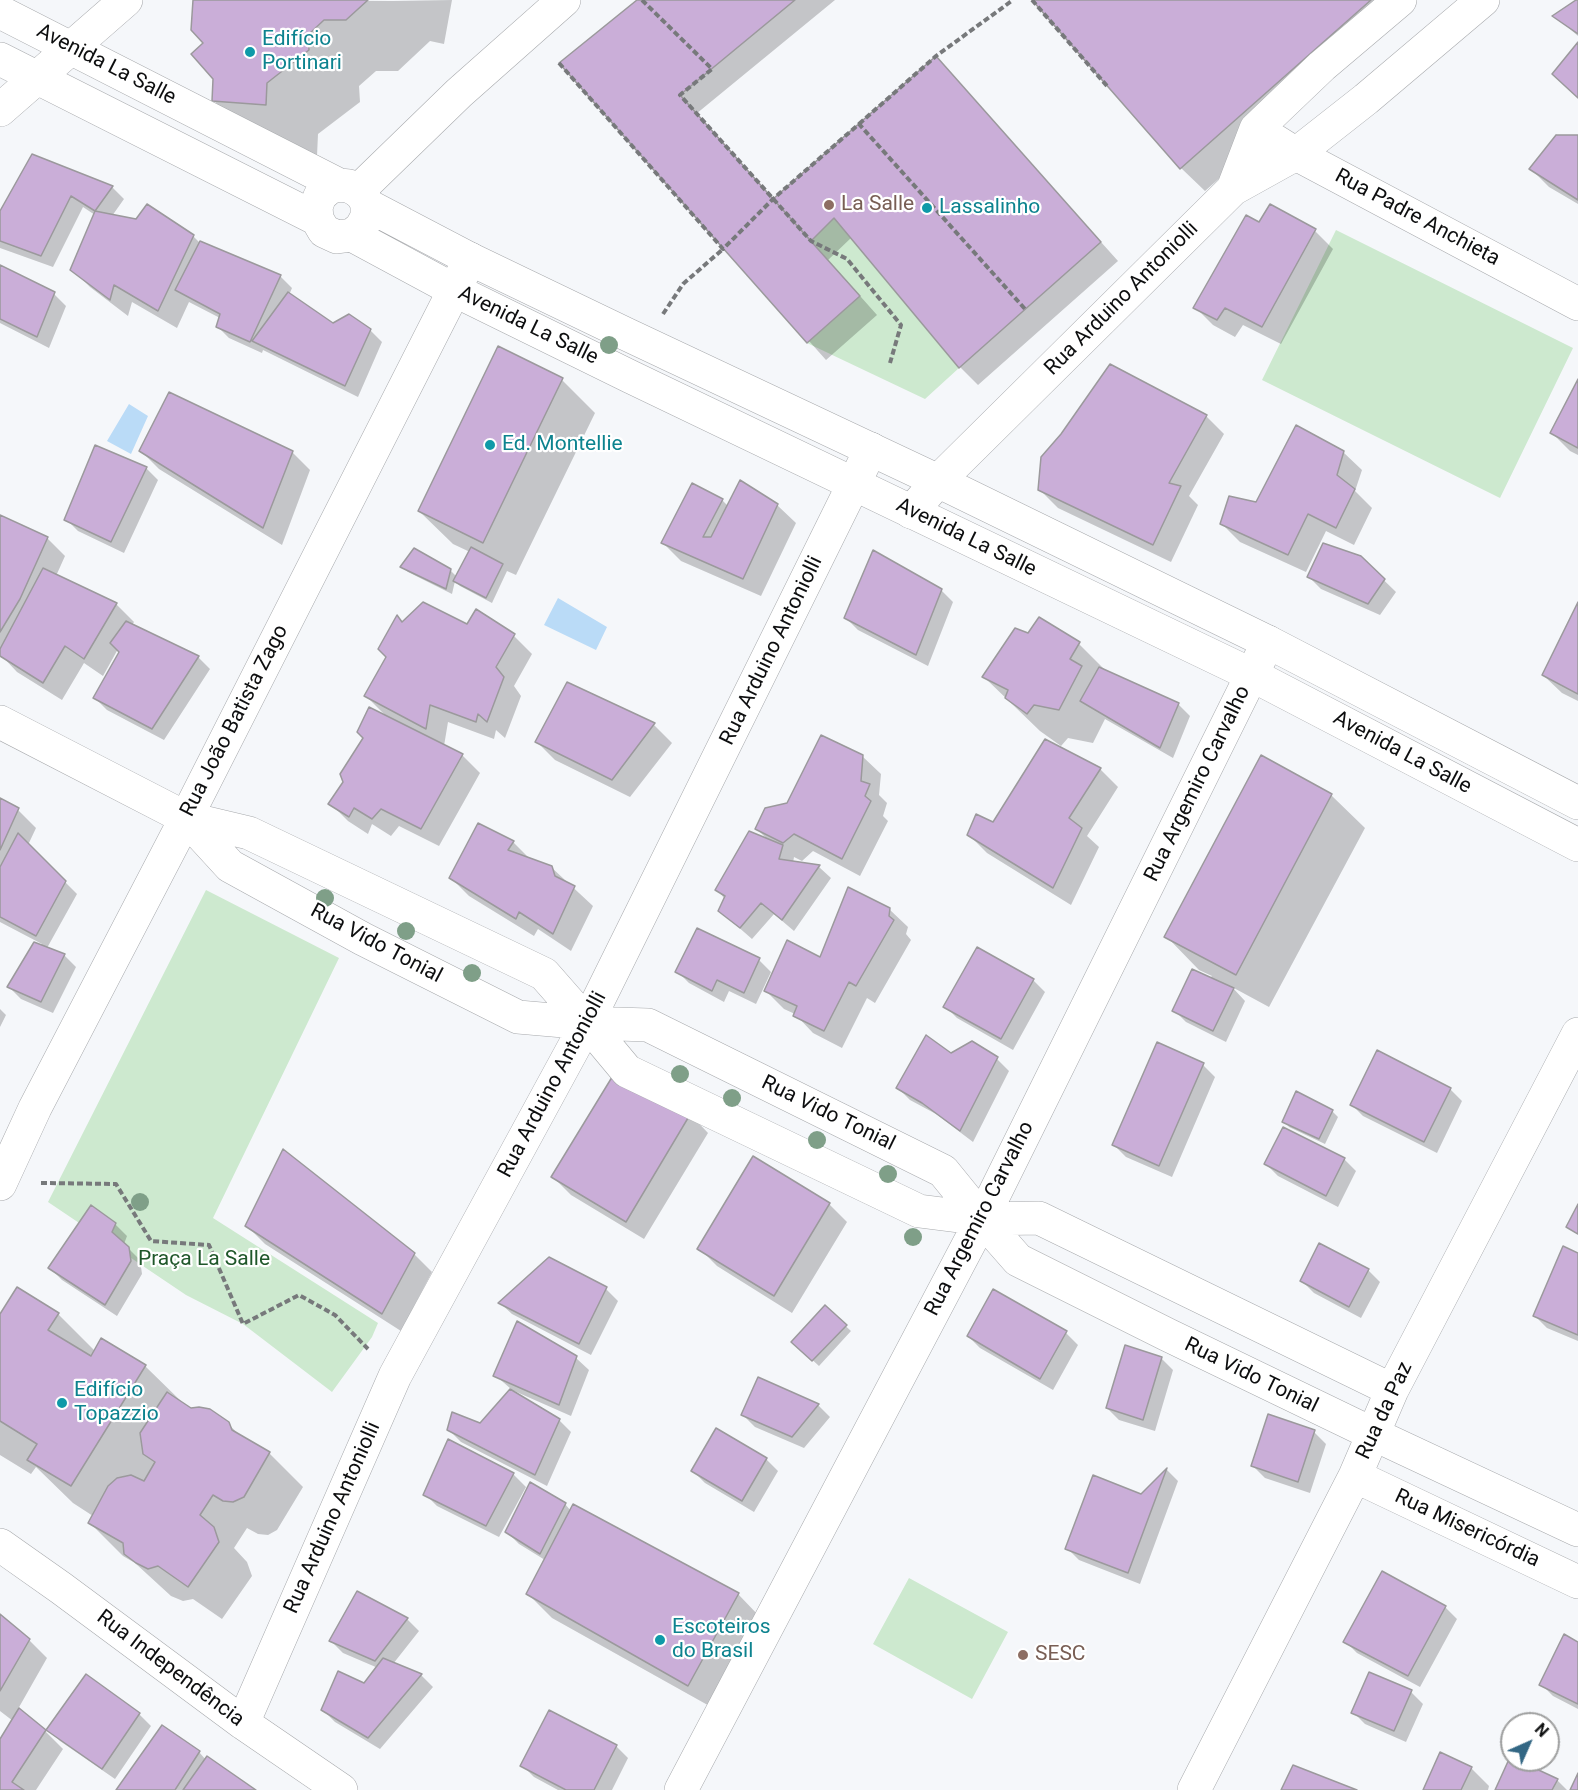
<!DOCTYPE html>
<html>
<head>
<meta charset="utf-8">
<style>
  body { margin:0 }
  #map { position:relative; width:1578px; height:1790px; overflow:hidden; background:#f5f7fa; font-family:Roboto,sans-serif }
  canvas { display:block }
  .north { position:absolute; left:1500px; top:1712px; width:60px; height:60px; box-sizing:border-box; background:#fff; border:2px solid #9e9f9f; border-radius:50%; rotate:45deg; font-size:16px; font-weight:700; line-height:24px; text-align:center; color:#0d0e0f }
  .north::after { content:''; display:block; margin:auto; width:21px; height:27px; background:#336784; clip-path:polygon(50% 0,100% 100%,50% 72%,0 100%) }
</style>
</head>
<body>
<div id="map">
<canvas width="1578" height="1790"></canvas>
<div class="north">N</div>
</div>
<script>
const context = document.querySelector('canvas').getContext('2d');
context.lineJoin = 'round';
function paint(path, color) { context.fillStyle = color; context.fill(path, 'evenodd'); }
const shape = rows => new Path2D(rows.map(r => 'M' + r).join(''));
function stroke(path, color, width, dash) { context.strokeStyle = color; context.lineWidth = width; context.lineCap = dash ? 'butt' : 'round'; context.setLineDash(dash || []); context.stroke(path); }
function drawText(font, color, halo, rows, align = 'center') {
  context.font = font + ' Roboto,sans-serif'; context.lineWidth = 4.5; context.setLineDash([]); context.textBaseline = 'middle'; context.strokeStyle = halo; context.fillStyle = color; for (const [text, x, y, turn = 0] of rows) {
    context.save(); context.translate(x, y); context.rotate((+turn || 0) * Math.PI / 180); context.textAlign = isNaN(turn) ? turn : align; if (halo) context.strokeText(text, 0, 0); context.fillText(text, 0, 0); context.restore();
  }
}
const green = shape([
  [834,218,959,368,925,399,807,343,860,296,811,241],
  [1336,230,1573,348,1500,498,1262,380],
  [206,890,339,958,213,1218,378,1323,372,1337,332,1392,243,1324,186,1295,48,1202],
  [909,1578,1008,1632,972,1699,873,1644]
]);
const water = shape([
  [129,404,148,416,131,454,107,441],
  [558,598,607,627,596,650,544,625]
]);
const shadow = shape([
  [195,0,393,1,452,0,444,44,430,41,398,71,376,71,359,86,360,102,318,134,317,156,265,152,213,100,215,78],
  [640,0,835,0,696,114,774,200,936,58,1118,261,978,385,960,367,852,237,828,260,877,315,826,360,561,63],
  [1034,0,1401,0,1410,10,1205,191,1181,168],
  [1578,0,1578,36,1555,16],
  [1578,137,1578,204,1549,187,1531,169],
  [32,156,112,187,124,199,112,216,193,236,200,243,280,276,292,288,289,295,333,325,370,330,382,342,358,397,263,350,262,353,229,338,217,326,220,318,189,302,177,328,132,302,128,316,90,287,72,269,95,215,83,207,53,267,0,248,0,214],
  [1271,206,1315,231,1333,249,1281,344,1243,325,1235,337,1213,325,1195,307],
  [0,266,54,294,66,306,49,348,0,323],
  [1110,366,1206,416,1224,434,1189,496,1198,505,1171,562,1058,508,1040,490,1062,435],
  [562,380,595,413,516,575,507,571,492,603,460,586,455,581,452,594,408,572,402,567,450,570,457,577,470,552,453,544,419,511],
  [1578,382,1578,455,1570,451,1552,433],
  [141,451,292,452,310,470,282,545,159,469],
  [1343,452,1362,470,1355,491,1372,508,1354,545,1326,531,1306,572,1240,542,1222,524],
  [146,468,158,480,124,553,78,531,66,519],
  [722,500,729,507,777,505,796,523,761,596,681,561,663,543],
  [0,516,47,538,65,556,56,576,116,604,134,622,132,625,198,657,210,669,164,740,107,710,95,698,121,652,118,649,103,676,84,663,62,700,17,672,0,654],
  [1360,557,1396,592,1380,615,1321,589,1309,577],
  [941,590,953,602,928,666,858,630,846,618],
  [1578,606,1578,701,1562,693,1543,675],
  [403,624,467,626,514,636,532,654,514,686,521,696,505,738,496,730,494,739,448,722,444,746,462,755,480,773,439,846,399,826,391,836,372,824,368,834,348,821,330,803,387,717,366,696,388,657],
  [1029,635,1079,644,1108,673,1178,704,1190,716,1173,758,1105,719,1093,743,1068,738,1061,746,1040,731,984,677],
  [567,684,654,725,672,743,630,797,555,760,537,742],
  [1046,741,1100,769,1118,787,1087,836,1099,847,1071,905,987,853,969,835,994,823],
  [862,756,881,774,879,795,887,803,883,816,888,821,860,876,813,851,802,861,794,857,793,863,819,867,831,878,794,931,774,914,752,939,720,911,725,899,717,890,769,841,756,828,788,804],
  [1331,795,1365,828,1269,1007,1232,987,1245,1001,1226,1042,1186,1022,1174,1010,1212,976,1199,970,1166,936],
  [0,800,18,810,36,828,28,845,77,894,47,948,64,955,76,967,53,1013,21,999,9,987,42,944,0,922],
  [513,842,531,860,551,867,593,906,571,951,538,929,534,936,469,896,451,878],
  [889,909,908,927,906,934,911,940,875,1003,867,998,842,1048,813,1033,795,1014,784,1009,766,991,821,959],
  [759,960,771,972,756,1004,729,991,724,1002,689,983,677,971],
  [1033,980,1045,992,1013,1050,957,1018,945,1006],
  [0,1009,6,1015,0,1027],
  [1157,1044,1203,1065,1215,1077,1172,1177,1126,1157,1114,1145],
  [951,1055,997,1059,1009,1071,973,1142,936,1114,910,1100,898,1088],
  [1450,1089,1462,1101,1437,1153,1363,1116,1351,1104],
  [1332,1111,1338,1117,1325,1144,1289,1127,1284,1121],
  [690,1114,708,1133,644,1239,571,1195,553,1177],
  [1344,1159,1356,1171,1338,1207,1278,1176,1266,1164],
  [829,1204,847,1222,792,1313,717,1266,699,1248],
  [115,1224,127,1236,124,1244,140,1260,142,1274,117,1316,62,1280,50,1268],
  [247,1226,414,1254,432,1272,401,1331,265,1244],
  [1578,1254,1578,1341,1547,1328,1535,1316],
  [549,1259,606,1289,618,1301,591,1355,512,1314,500,1303],
  [1368,1270,1380,1282,1361,1318,1314,1293,1302,1281],
  [825,1307,851,1331,819,1366,793,1342],
  [58,1314,95,1351,102,1340,145,1366,186,1406,228,1424,243,1438,269,1453,303,1487,277,1530,268,1535,258,1534,247,1528,234,1548,247,1562,252,1576,222,1619,193,1599,183,1601,171,1596,135,1563,123,1556,90,1523,93,1516,73,1503,36,1467,31,1474,0,1455,0,1317],
  [518,1323,576,1358,589,1370,571,1416,512,1390,511,1392,559,1420,571,1432,547,1486,461,1442,449,1430,480,1425,511,1389,495,1375],
  [1066,1333,1078,1345,1053,1390,980,1348,968,1336],
  [1161,1358,1173,1370,1155,1431,1119,1420,1107,1408],
  [759,1379,818,1405,830,1417,804,1448,755,1427,743,1415],
  [1314,1432,1326,1444,1310,1493,1265,1478,1253,1466],
  [449,1441,514,1475,526,1487,499,1537,437,1506,425,1494],
  [766,1459,778,1471,754,1512,705,1483,693,1471],
  [1167,1470,1178,1481,1140,1584,1079,1560,1067,1548,1141,1496],
  [565,1504,571,1511,738,1594,761,1618,713,1708,552,1618,528,1594,545,1560,519,1544,507,1532],
  [1383,1573,1445,1607,1457,1619,1420,1687,1357,1653,1345,1641],
  [358,1593,407,1619,419,1631,393,1664,421,1675,433,1687,380,1749,335,1722,323,1710,365,1685,378,1668,343,1653,331,1641],
  [0,1616,29,1640,47,1658,18,1709,45,1731,63,1749,36,1790,0,1790,0,1742,13,1721,0,1711],
  [1578,1643,1578,1709,1553,1696,1541,1684],
  [1411,1692,1423,1704,1406,1742,1365,1724,1353,1712],
  [139,1714,151,1726,115,1779,60,1741,48,1729],
  [616,1746,628,1758,612,1790,558,1790,534,1777,522,1765],
  [199,1752,206,1760,254,1790,117,1790],
  [1511,1759,1557,1780,1567,1790,1497,1790],
  [1471,1768,1489,1786,1488,1790,1424,1790]
]);
const building = shape([
  [193,0,368,0,346,20,324,20,308,35,309,50,267,83,266,105,212,101,213,79,191,54,203,43,191,30,193,0],
  [637,0,795,0,680,95,860,296,807,343,559,63,637,0],
  [1032,0,1371,0,1180,169,1032,0],
  [1576,0,1578,0,1578,34,1552,16,1576,0],
  [1578,42,1578,98,1552,74,1578,42],
  [936,56,1101,242,959,368,834,218,811,241,773,199,936,56],
  [1556,135,1578,135,1578,200,1529,169,1556,135],
  [32,154,113,186,95,211,71,196,41,256,0,241,0,211,32,154],
  [147,204,194,235,158,311,114,285,110,300,70,270,95,211,136,219,147,204],
  [1270,204,1316,229,1262,327,1225,308,1217,320,1193,308,1246,215,1259,222,1270,204],
  [200,241,281,275,250,342,216,327,220,314,175,290,200,241],
  [0,265,55,292,37,337,0,319,0,265],
  [288,292,333,323,349,314,371,329,345,386,252,341,288,292],
  [498,346,563,378,483,543,418,511,498,346],
  [1110,364,1207,415,1169,483,1181,486,1153,545,1038,490,1041,457,1061,434,1110,364],
  [1578,379,1578,448,1550,433,1578,379],
  [169,392,293,451,263,528,139,451,169,392],
  [1296,425,1344,451,1337,475,1355,489,1336,528,1308,514,1288,555,1220,524,1229,496,1256,502,1296,425],
  [95,445,147,467,111,542,64,520,95,445],
  [740,480,778,504,743,579,661,543,692,483,723,499,703,537,711,537,740,480],
  [0,515,48,537,20,599,0,632,0,515],
  [1323,543,1361,556,1385,579,1368,604,1307,577,1323,543],
  [471,547,503,564,486,598,453,581,471,547],
  [414,548,451,569,446,589,400,567,414,548],
  [873,550,942,589,916,655,844,618,873,550],
  [43,568,117,603,84,659,65,646,43,683,0,656,0,649,43,568],
  [423,602,467,624,476,609,515,634,496,667,504,677,487,722,478,714,476,722,430,705,426,729,364,696,386,657,378,649,397,615,402,622,423,602],
  [1578,602,1578,694,1542,675,1578,602],
  [1039,617,1080,642,1070,659,1082,666,1059,710,1034,705,1027,714,1005,698,1008,690,982,677,1015,628,1028,633,1039,617],
  [126,621,199,656,152,729,93,698,119,652,110,643,126,621],
  [1099,667,1179,703,1160,748,1080,701,1099,667],
  [567,682,655,723,612,780,535,742,567,682],
  [369,707,463,754,421,829,381,809,372,819,354,808,349,817,328,804,343,782,340,774,363,738,357,732,369,707],
  [821,735,863,755,861,781,870,784,865,796,871,801,842,859,794,834,783,843,755,829,765,808,787,803,821,735],
  [1045,739,1101,768,1069,818,1082,828,1053,888,967,835,976,814,993,822,1045,739],
  [1261,755,1332,794,1236,975,1164,937,1261,755],
  [0,798,19,808,0,850,0,798],
  [478,823,514,841,508,850,552,866,555,876,575,886,553,934,519,912,516,919,449,878,478,823],
  [749,831,783,845,779,859,820,865,782,920,761,903,740,928,718,911,725,896,715,890,749,831],
  [18,833,66,881,36,936,0,917,0,867,18,833],
  [848,887,890,908,889,916,894,920,856,986,849,982,824,1031,793,1016,797,1006,764,991,787,940,820,957,848,887],
  [697,928,760,958,744,993,717,980,712,991,675,972,697,928],
  [34,942,65,954,41,1002,7,987,34,942],
  [977,947,1034,979,1001,1039,943,1007,977,947],
  [1192,969,1234,988,1213,1031,1172,1011,1192,969],
  [926,1035,951,1053,972,1041,998,1057,960,1131,922,1103,896,1088,926,1035],
  [1157,1042,1204,1063,1159,1166,1112,1145,1157,1042],
  [1377,1050,1451,1088,1424,1142,1350,1105,1377,1050],
  [617,1069,691,1113,626,1222,551,1177,617,1069],
  [1296,1091,1333,1110,1319,1139,1282,1122,1296,1091],
  [1283,1127,1345,1158,1326,1196,1264,1164,1283,1127],
  [283,1149,415,1253,382,1314,245,1226,283,1149],
  [753,1156,830,1203,774,1296,697,1249,753,1156],
  [1578,1204,1578,1234,1566,1227,1578,1204],
  [91,1205,116,1223,112,1232,129,1247,131,1261,105,1305,48,1268,91,1205],
  [1319,1243,1369,1269,1349,1307,1300,1281,1319,1243],
  [1563,1246,1578,1253,1578,1335,1533,1316,1563,1246],
  [549,1257,607,1287,579,1344,498,1303,549,1257],
  [17,1287,59,1313,48,1330,91,1356,101,1338,146,1365,71,1486,27,1460,37,1444,0,1421,0,1314,17,1287],
  [993,1289,1067,1331,1040,1379,967,1336,993,1289],
  [825,1305,847,1325,812,1361,791,1342,825,1305],
  [517,1321,577,1356,559,1405,493,1376,517,1321],
  [1125,1345,1162,1357,1143,1420,1106,1408,1125,1345],
  [758,1377,819,1404,792,1437,741,1415,758,1377],
  [510,1389,560,1419,535,1475,447,1430,452,1412,480,1423,510,1389],
  [167,1392,191,1408,199,1407,210,1409,229,1422,232,1430,270,1452,244,1497,233,1502,223,1501,213,1495,200,1515,214,1527,219,1542,188,1587,158,1566,148,1569,136,1563,124,1554,123,1543,88,1523,108,1486,117,1478,131,1475,144,1481,155,1462,143,1454,140,1433,167,1392],
  [1268,1414,1315,1430,1298,1482,1251,1466,1268,1414],
  [716,1428,767,1458,742,1501,691,1471,716,1428],
  [448,1439,514,1473,486,1526,423,1495,448,1439],
  [1167,1468,1128,1573,1065,1549,1093,1475,1141,1494,1167,1468],
  [530,1482,566,1503,540,1554,505,1532,530,1482],
  [573,1504,739,1593,688,1686,526,1594,573,1504],
  [1382,1571,1446,1606,1408,1676,1343,1642,1382,1571],
  [357,1591,408,1618,375,1661,329,1641,357,1591],
  [0,1614,30,1639,0,1691,0,1614],
  [1564,1634,1578,1642,1578,1704,1539,1685,1564,1634],
  [383,1658,422,1674,368,1738,321,1710,338,1671,364,1683,383,1658],
  [1369,1672,1412,1690,1394,1731,1351,1713,1369,1672],
  [86,1674,140,1713,102,1769,46,1730,86,1674],
  [19,1708,46,1730,12,1782,24,1790,0,1790,0,1739,19,1708],
  [549,1710,617,1745,594,1790,566,1790,520,1766,549,1710],
  [162,1725,200,1751,175,1790,116,1790,162,1725],
  [1440,1752,1472,1767,1461,1790,1423,1790,1440,1752],
  [207,1756,256,1790,183,1790,207,1756],
  [1510,1757,1512,1760,1517,1760,1558,1779,1552,1790,1495,1790,1510,1757],
  [1293,1765,1357,1790,1281,1790,1293,1765],
  [1578,1773,1578,1790,1570,1790,1578,1773]
]);
const path = shape([
  [642,0,712,69,680,95,811,241,847,259,901,325,890,363],
  [1032,0,1107,86],
  [559,63,723,249,773,199,859,124,1025,309],
  [859,124,936,56,1013,0],
  [663,314,683,284,723,249],
  [41,1183,116,1184,151,1241,209,1245,243,1324,299,1295,335,1315,368,1349]
]);
const minor = shape([
  [0,110,126,0],
  [1256,129,1296,154,1578,304],
  [1233,189,1256,129,1322,66,1400,0],
  [358,191,459,93,564,0],
  [911,512,938,481,1233,189,1296,154,1366,99,1483,0],
  [0,722,186,818,249,833,544,974,587,1023,648,1025,943,1171,982,1219,1039,1218,1392,1390],
  [186,818,230,866,363,939,518,1017,587,1023,627,1071,919,1211,982,1219,1018,1260,1168,1335,1373,1434,1578,1530],
  [0,1184,35,1108,186,818,470,259],
  [1355,1476,1578,1582],
  [0,1545,61,1588,243,1723,341,1790],
  [243,1723,395,1376,587,1023,871,449],
  [681,1790,982,1219,1268,642],
  [1194,1790,1355,1476,1392,1390,1578,1034]
]);
const major = shape([
  [0,12,339,185,349,186,358,191,364,197,367,205,367,217,361,228,352,235,337,237,324,231,317,219,316,207,320,196,329,188,339,185],
  [0,59,317,219],
  [367,205,470,259,626,334,938,481,1268,642,1578,803],
  [352,235,454,290,631,377,1252,675,1578,845]
]);
const trees = [
  [609,345],
  [325,898],
  [406,931],
  [472,973],
  [680,1074],
  [732,1098],
  [817,1140],
  [888,1174],
  [140,1202],
  [913,1237]
];
const markers = [
  [250,52,6,"#0f9aa8"],
  [829,205,6,"#8d6e63"],
  [927,208,6,"#0f9aa8"],
  [490,445,6,"#0f9aa8"],
  [62,1403,6,"#0f9aa8"],
  [660,1640,6,"#0f9aa8"],
  [1023,1655,6,"#8d6e63"]
];
const cultureNames = [
  ["Edifício",262,40],
  ["Portinari",262,64],
  ["Lassalinho",939,208],
  ["Ed. Montellie",502,445],
  ["Edifício",74,1391],
  ["Topazzio",74,1415],
  ["Escoteiros",672,1628],
  ["do Brasil",672,1652]
];
const streetNames = [
  ["Avenida La Salle",106,65,27],
  ["Rua Padre Anchieta",1417,218,28],
  ["Rua Arduino Antoniolli",1122,299,-45],
  ["Avenida La Salle",528,326,26],
  ["Avenida La Salle",966,538,26],
  ["Rua Arduino Antoniolli",772,651,-64],
  ["Rua João Batista Zago",235,721,-63],
  ["Avenida La Salle",1402,753,28],
  ["Rua Argemiro Carvalho",1198,784,-64],
  ["Rua Vido Tonial",376,944,28],
  ["Rua Arduino Antoniolli",553,1085,-62],
  ["Rua Vido Tonial",828,1114,26],
  ["Rua Argemiro Carvalho",980,1219,-63],
  ["Rua Vido Tonial",1251,1376,26],
  ["Rua da Paz",1385,1411,-65],
  ["Rua Arduino Antoniolli",333,1518,-66],
  ["Rua Misericórdia",1467,1529,25],
  ["Rua Independência",170,1669,37]
];
const educationNames = [
  ["La Salle",841,205],
  ["SESC",1035,1655]
];
const parkNames = [
  ["Praça La Salle",204,1260]
];
paint(green, '#cde9cf');
paint(water, '#badbf7');
paint(shadow, '#0003');
paint(building, '#caaed8');
stroke(building, '#9b999c', 1.5);
stroke(minor, '#a7a9ac', 34);
stroke(major, '#a7a9ac', 34);
stroke(path, '#77797b', 4, [6, 3]);
stroke(minor, '#fff', 33);
stroke(major, '#fff', 33);
context.fillStyle = '#7f9f88';
for (const [x, y] of trees) { context.beginPath(); context.arc(x, y, 9, 0, 2 * Math.PI); context.fill(); }
for (const [x, y, r, color] of markers) { const dot = new Path2D(); dot.arc(x, y, r, 0, 2 * Math.PI); context.fillStyle = color; context.fill(dot); stroke(dot, '#fff', 2); }
drawText('21px', '#0d838f', '#fff', cultureNames, 'left');
drawText('21px', '#0d0e0f', '#fff', streetNames);
drawText('21px', '#785e54', '#fff', educationNames, 'left');
drawText('21px', '#1f572a', '#fff', parkNames);
</script>
</body>
</html>
